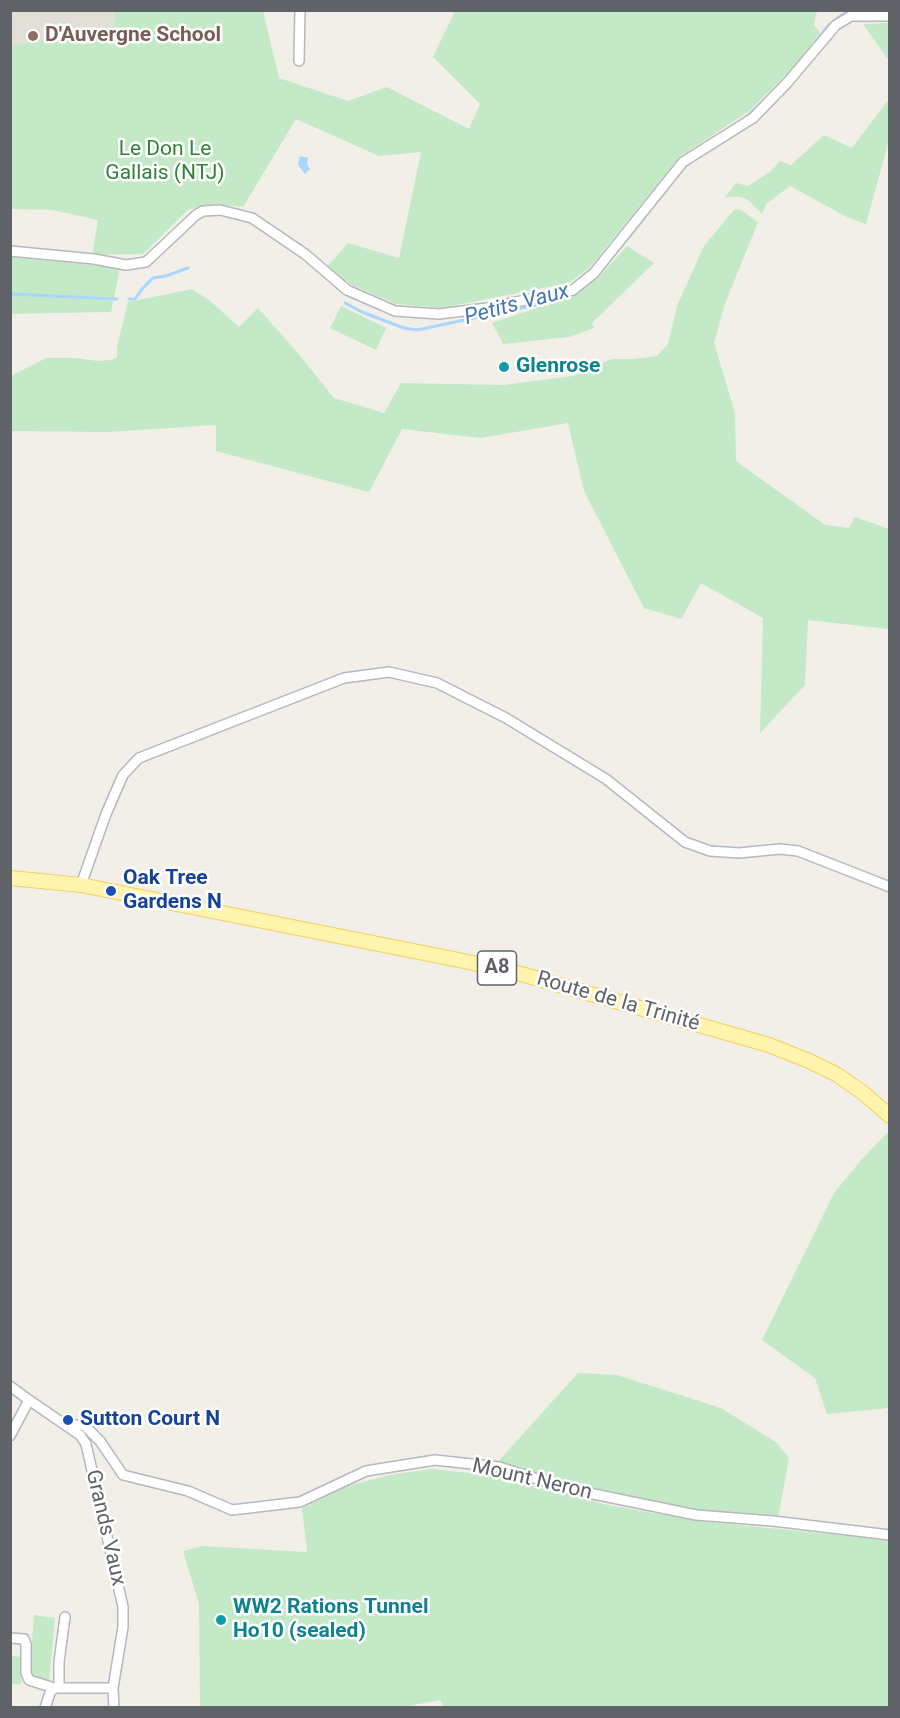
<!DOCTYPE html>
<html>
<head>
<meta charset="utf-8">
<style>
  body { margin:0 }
  #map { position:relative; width:900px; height:1718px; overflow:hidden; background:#f1efe8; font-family:Roboto,sans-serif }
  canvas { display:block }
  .frame { position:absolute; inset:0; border:12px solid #5f6368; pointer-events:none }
</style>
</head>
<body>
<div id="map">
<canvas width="900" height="1718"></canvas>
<div class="frame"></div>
</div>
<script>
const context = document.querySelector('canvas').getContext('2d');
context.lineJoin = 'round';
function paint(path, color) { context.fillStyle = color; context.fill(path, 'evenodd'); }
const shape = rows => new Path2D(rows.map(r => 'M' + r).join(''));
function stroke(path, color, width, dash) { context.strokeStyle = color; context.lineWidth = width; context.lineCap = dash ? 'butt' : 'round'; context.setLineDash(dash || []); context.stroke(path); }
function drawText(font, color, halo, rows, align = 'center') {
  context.font = font + ' Roboto,sans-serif'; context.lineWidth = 5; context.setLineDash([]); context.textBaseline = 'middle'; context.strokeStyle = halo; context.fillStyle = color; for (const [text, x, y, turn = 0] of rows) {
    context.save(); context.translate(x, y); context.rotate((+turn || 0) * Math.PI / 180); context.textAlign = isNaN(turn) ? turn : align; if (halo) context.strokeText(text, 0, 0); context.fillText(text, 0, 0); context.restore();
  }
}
const education = shape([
  [11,11,113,11,115,25,11,46]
]);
const green = shape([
  [113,11,263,11,279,78,348,101,387,87,469,129,480,104,433,57,455,11,817,11,814,25,820,33,797,64,748,112,679,157,590,267,569,283,442,308,396,304,350,284,327,267,348,243,399,258,421,152,379,156,296,119,243,207,213,204,189,209,143,254,92,255,98,220,52,210,11,209,11,46,115,25],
  [889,23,890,23,889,61,863,24],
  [889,99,889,140,866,224,847,217,790,186,766,204,762,214,748,200,741,197,725,197,736,183,748,186,770,172,780,161,791,165,824,135,852,148],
  [735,209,741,210,758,222,724,306,714,343,735,413,736,461,825,525,849,528,855,517,889,529,889,629,808,620,805,685,760,733,763,618,701,583,681,619,644,608,584,491,568,423,481,438,402,429,369,492,216,451,216,425,109,432,11,431,11,376,46,358,76,358,98,361,111,360,117,357,117,347,128,302,192,289,209,300,239,327,258,308,297,352,334,398,384,413,401,383,504,385,573,376,612,359,633,359,657,356,668,344,677,306,704,246],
  [627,246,654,263,592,323,594,328,569,337,503,344,492,323,572,296,598,278],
  [10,257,120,268,111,312,11,314],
  [341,306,386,328,376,350,330,328],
  [889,1131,889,1408,827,1414,815,1378,762,1340,834,1193,862,1159],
  [578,1373,617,1375,721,1408,777,1443,789,1458,778,1518,696,1514,592,1491,495,1465],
  [431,1469,489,1475,608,1505,699,1521,889,1540,889,1707,445,1708,440,1700,398,1708,200,1707,199,1604,183,1551,202,1546,307,1552,302,1508,348,1486,390,1475],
  [34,1615,55,1618,49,1682,33,1678,30,1669],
  [10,1656,23,1657,21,1684,11,1684]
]);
const water = shape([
  [301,156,308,158,307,164,310,169,305,174,298,165,299,158]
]);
const stream = shape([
  [818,39,828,26,842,15,853,10],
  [743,120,773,92],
  [612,257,644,218],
  [10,294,117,299],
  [129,299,135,299,142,289,153,278,166,276,188,268],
  [345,303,362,312,404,328,417,330,541,304,570,295]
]);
const minor = shape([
  [299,61,300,10],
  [10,251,94,259,126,265,146,262,196,215,203,211,220,210,252,218,305,254,347,290,395,311,439,314,487,308,573,290,594,273,683,162,753,118,787,83,836,25,851,16,890,16],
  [81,885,106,814,123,775,139,758,344,678,389,672,437,683,506,718,606,779,685,842,710,851,739,853,780,849,798,851,890,887],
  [10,1386,29,1400,80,1435,86,1444,123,1607,123,1627,113,1688,114,1708],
  [67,1425,84,1425,100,1441,123,1475,188,1491,232,1510,300,1502,366,1471,435,1460,499,1467,569,1489,696,1515,773,1521,890,1535],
  [10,1436,29,1400],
  [10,1638,24,1639,26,1644,26,1673,29,1680,54,1688,113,1688],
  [59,1688,59,1662,65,1617],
  [45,1708,50,1693,54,1688]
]);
const primary = shape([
  [10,878,81,885,454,959,514,972,769,1045,809,1061,836,1074,862,1092,890,1116]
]);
const markers = [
  [33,36,6,"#8d6e63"],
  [504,367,6,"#0f9aa8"],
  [111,891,6,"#1a4fb4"],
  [68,1420,6,"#1a4fb4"],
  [221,1620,6,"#0f9aa8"]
];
const shields = [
  [497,968,39]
];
const shieldNames = [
  ["A8",497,968]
];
const educationNames = [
  ["D'Auvergne School",45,36]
];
const parkNames = [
  ["Le Don Le",165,150],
  ["Gallais (NTJ)",165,174]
];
const cultureNames = [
  ["Glenrose",516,367],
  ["WW2 Rations Tunnel",233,1608],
  ["Ho10 (sealed)",233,1632]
];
const transitNames = [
  ["Oak Tree",123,879],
  ["Gardens N",123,903],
  ["Sutton Court N",80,1420]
];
const streetNames = [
  ["Route de la Trinité",618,1002,16],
  ["Mount Neron",532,1480,13],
  ["Grands Vaux",105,1528,77]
];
const waterNames = [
  ["Petits Vaux",517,305,-15]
];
paint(education, '#e1dfd6');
paint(green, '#c4e9c6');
paint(water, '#aad6ff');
stroke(stream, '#aad6ff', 3);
stroke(minor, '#b5b8bc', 12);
stroke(primary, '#f4d05d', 16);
stroke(minor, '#fff', 9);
stroke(primary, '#fff5af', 14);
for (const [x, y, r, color] of markers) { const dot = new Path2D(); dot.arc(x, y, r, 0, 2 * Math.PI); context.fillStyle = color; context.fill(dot); stroke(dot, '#fff', 2); }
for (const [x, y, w] of shields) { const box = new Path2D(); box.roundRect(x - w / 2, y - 17, w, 34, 4.5); context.fillStyle = '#fff'; context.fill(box); stroke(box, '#5f6368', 1.5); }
drawText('bold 20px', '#5f6368', null, shieldNames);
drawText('bold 21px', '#785e54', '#fff', educationNames, 'left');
drawText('21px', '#33823a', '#fff', parkNames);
drawText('bold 21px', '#0d838f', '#fff', cultureNames, 'left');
drawText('bold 21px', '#164399', '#fff', transitNames, 'left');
drawText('21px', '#5f6368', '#fff', streetNames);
drawText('italic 22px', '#4276b5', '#fff', waterNames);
</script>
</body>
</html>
